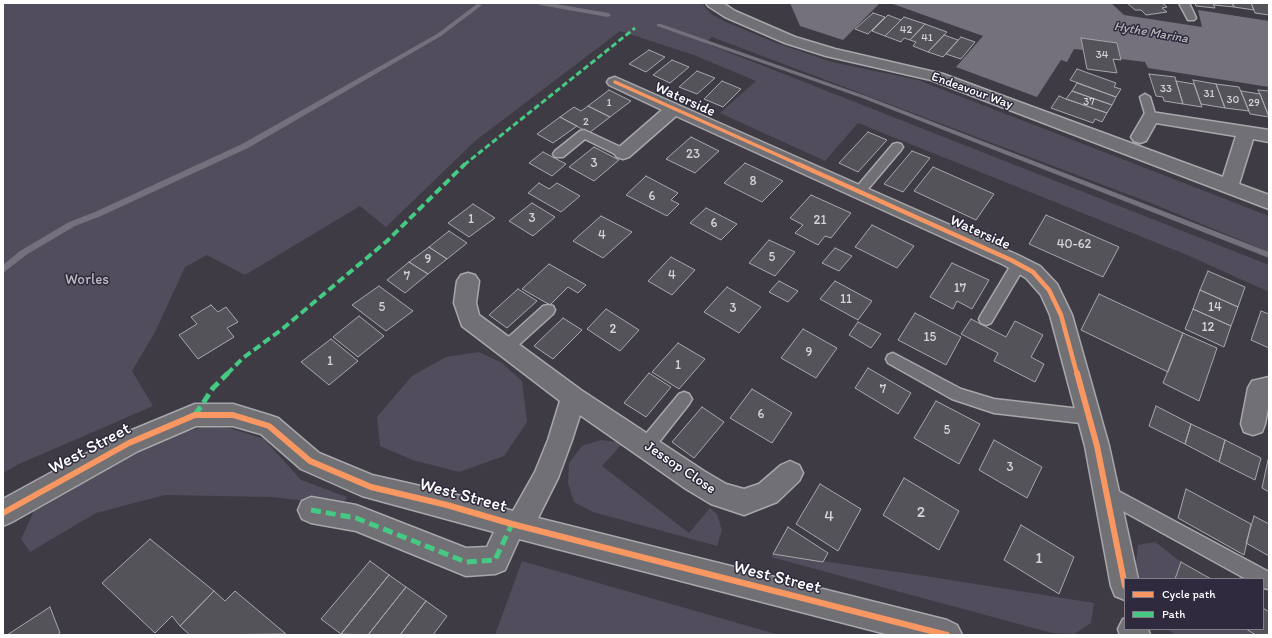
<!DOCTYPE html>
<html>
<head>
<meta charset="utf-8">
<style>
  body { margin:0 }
  #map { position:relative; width:1272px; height:638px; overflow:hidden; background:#3e3b45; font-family:Itim,sans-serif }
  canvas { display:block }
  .frame { position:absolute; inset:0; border:4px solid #fff; pointer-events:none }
  .legend { position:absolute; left:1124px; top:578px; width:140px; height:52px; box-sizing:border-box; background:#2f2a3d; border:1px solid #827f8b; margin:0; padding:5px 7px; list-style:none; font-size:12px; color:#fff }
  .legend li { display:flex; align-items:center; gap:8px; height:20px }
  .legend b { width:20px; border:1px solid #827f8b }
</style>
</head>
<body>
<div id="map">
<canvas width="1272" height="638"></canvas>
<div class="frame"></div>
<ul class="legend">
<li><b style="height:5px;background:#f99763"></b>Cycle path</li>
<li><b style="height:5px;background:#46c982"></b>Path</li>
</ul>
</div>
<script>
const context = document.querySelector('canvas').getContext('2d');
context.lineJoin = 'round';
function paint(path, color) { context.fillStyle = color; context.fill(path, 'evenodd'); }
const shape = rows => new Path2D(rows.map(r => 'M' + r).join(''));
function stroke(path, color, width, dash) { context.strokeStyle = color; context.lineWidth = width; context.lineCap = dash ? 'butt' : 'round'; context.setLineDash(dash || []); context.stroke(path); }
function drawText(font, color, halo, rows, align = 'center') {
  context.font = font + ' Itim,sans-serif'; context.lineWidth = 3; context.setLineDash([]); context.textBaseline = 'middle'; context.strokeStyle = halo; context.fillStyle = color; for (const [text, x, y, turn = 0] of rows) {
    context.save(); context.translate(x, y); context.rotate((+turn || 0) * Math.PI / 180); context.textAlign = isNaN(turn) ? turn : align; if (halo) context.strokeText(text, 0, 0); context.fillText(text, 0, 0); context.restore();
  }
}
const green = shape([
  [3,3,702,3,711,14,726,22,776,43,832,62,918,80,1269,216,1269,252,1151,203,712,37,705,43,1269,265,1269,292,1187,255,858,123,825,161,720,113,756,81,694,55,620,31,475,141,386,227,360,206,245,275,207,255,185,267,155,332,132,371,153,406,19,464,3,473],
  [479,352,502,363,522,381,527,422,504,456,459,472,413,460,380,446,377,417,412,376,446,357],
  [204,427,230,428,264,439,301,480,347,497,342,505,272,497,165,495,96,513,30,552,21,539,34,511,112,461,170,436],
  [601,440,623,443,602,466,689,533,710,508,717,514,722,530,717,546,593,512,574,502,568,483,569,463,582,446],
  [1155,542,1181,562,1175,579,1140,579,1136,564,1138,545],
  [773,554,932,577,1094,603,1091,623,1074,634,1052,633,771,557],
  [522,561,779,635,495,635],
  [1167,629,1246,629,1256,635,1176,635]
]);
const water = shape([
  [790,3,880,3,843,40,800,26],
  [890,3,1111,3,1124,15,1202,27,1198,10,1269,21,1269,87,1148,68,1145,62,1121,59,1117,43,1081,38,1083,50,1074,49,1067,62,1061,60,1037,97,956,67,983,36]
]);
const stream = shape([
  [537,3,550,3,608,13,611,15,608,17,540,5,537,3],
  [477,4,482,5,441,36,248,148,101,216,75,226,26,255,3,273,3,265,20,251,69,222,95,212,242,144,437,34,477,4],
  [657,24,661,24,866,96,1269,252,1269,258,862,98,657,26,657,24]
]);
const building = shape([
  [1127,3,1162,3,1167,7,1162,8,1167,12,1146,15,1141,10,1135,10,1127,3],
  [1195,3,1213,3,1215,8,1196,6,1195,3],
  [1213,3,1232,3,1234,7,1214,5,1213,3],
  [1232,3,1251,3,1254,10,1234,7,1232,3],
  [1251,3,1269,3,1269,15,1255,13,1251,3],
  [873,13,885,17,868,34,855,29,873,13],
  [888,15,901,20,885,36,872,31,888,15],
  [904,17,925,24,910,40,904,38,901,42,885,36,904,17],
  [925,24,947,32,928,52,913,46,916,42,910,40,925,24],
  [944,35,958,40,943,57,928,52,944,35],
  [961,37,975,42,961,59,946,54,961,37],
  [1081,38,1117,43,1121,60,1113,59,1117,73,1087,69,1081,38],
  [649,50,665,57,646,72,629,64,649,50],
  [672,60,689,67,670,83,653,75,672,60],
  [1077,69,1116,83,1114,87,1121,89,1116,97,1070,80,1077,69],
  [697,71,715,78,697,94,679,87,697,71],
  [1149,74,1175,77,1183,104,1164,101,1163,97,1156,96,1149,74],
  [1193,80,1216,84,1225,108,1201,104,1193,80],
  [722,81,741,89,723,107,704,99,722,81],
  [1176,81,1194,84,1202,107,1183,104,1176,81],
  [1077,83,1116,97,1112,105,1072,91,1077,83],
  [1216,84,1239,87,1249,111,1225,108,1216,84],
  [609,90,631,101,610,117,588,106,609,90],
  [1258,90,1269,91,1269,117,1260,94,1258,90],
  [1072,91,1112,105,1107,113,1066,99,1072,91],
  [1241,91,1260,94,1269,117,1250,114,1241,91],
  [1059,96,1066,99,1107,113,1102,122,1095,119,1093,123,1051,108,1059,96],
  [588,106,610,117,589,133,560,117,574,107,581,111,588,106],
  [560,117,577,126,553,143,537,134,560,117],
  [868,132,887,140,858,172,839,163,868,132],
  [691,137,719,151,695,173,666,159,691,137],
  [594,147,619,160,594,181,569,167,594,147],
  [912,151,930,158,903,192,884,184,912,151],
  [543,152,566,164,552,176,529,163,543,152],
  [745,163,783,181,762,202,724,183,745,163],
  [933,167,994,194,976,220,914,191,933,167],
  [646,176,678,193,671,200,679,204,667,216,626,195,646,176],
  [539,183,549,189,557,183,580,196,561,212,528,193,539,183],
  [811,195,851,213,831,238,825,236,818,245,795,233,803,225,790,218,811,195],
  [532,203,555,217,533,236,509,221,532,203],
  [473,204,495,218,469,237,448,223,473,204],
  [706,208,737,224,721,240,690,223,706,208],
  [1046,215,1119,247,1103,277,1029,244,1046,215],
  [601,216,632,232,603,258,573,241,601,216],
  [872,225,914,246,897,268,855,247,872,225],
  [449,231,467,243,447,259,429,247,449,231],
  [769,240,795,252,775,276,749,263,769,240],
  [429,247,447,259,428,274,409,262,429,247],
  [835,248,852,256,839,271,822,263,835,248],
  [671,257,695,270,672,295,648,281,671,257],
  [409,262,428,274,405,293,387,280,409,262],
  [952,263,989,280,972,309,957,301,953,309,930,297,952,263],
  [549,264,586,285,578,293,568,287,550,305,522,289,549,264],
  [1208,271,1245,287,1238,307,1200,290,1208,271],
  [779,281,798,291,788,302,769,292,779,281],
  [835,281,872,301,858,320,820,299,835,281],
  [379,286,413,311,386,331,352,305,379,286],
  [727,287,761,307,739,333,704,312,727,287],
  [518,289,537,301,507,328,489,315,518,289],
  [1200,290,1238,307,1231,326,1193,309,1200,290],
  [1099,294,1183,333,1168,372,1081,330,1099,294],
  [211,305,218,312,226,307,238,322,227,328,234,337,198,359,179,335,197,324,191,317,211,305],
  [606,309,639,330,620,351,587,329,606,309],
  [1193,309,1231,326,1224,347,1185,329,1193,309],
  [1261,311,1269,314,1269,348,1251,340,1261,311],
  [915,313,961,337,946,365,898,340,915,313],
  [359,316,384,336,358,357,333,337,359,316],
  [563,318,582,330,553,359,534,346,563,318],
  [971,319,1006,337,1015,321,1043,335,1031,357,1044,364,1035,382,994,361,998,353,961,334,971,319],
  [858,322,881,334,871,348,849,335,858,322],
  [803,329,837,348,816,378,781,358,803,329],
  [1183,333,1217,348,1199,401,1163,383,1183,333],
  [331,339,358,361,329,385,301,362,331,339],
  [678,343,705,359,679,389,652,372,678,343],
  [868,368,911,393,898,414,855,388,868,368],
  [649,373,671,387,646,417,624,403,649,373],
  [752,389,792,413,772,443,730,418,752,389],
  [936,401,980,424,959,464,914,438,936,401],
  [1156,406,1191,424,1185,444,1149,426,1156,406],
  [702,407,724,422,694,458,672,442,702,407],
  [1191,424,1225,440,1219,462,1185,444,1191,424],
  [994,440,1042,467,1027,498,979,470,994,440],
  [1225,440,1261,458,1255,480,1219,462,1225,440],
  [1268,460,1269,460,1269,492,1262,488,1268,460],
  [904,478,959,511,939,550,883,515,904,478],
  [820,484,861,509,838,551,796,524,820,484],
  [1186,489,1251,524,1244,555,1178,518,1186,489],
  [1254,516,1269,524,1269,556,1246,543,1254,516],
  [1021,525,1074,557,1059,594,1004,560,1021,525],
  [788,527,828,553,823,562,773,554,788,527],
  [150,539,214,591,180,626,172,616,155,633,102,583,150,539],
  [370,561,389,575,341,634,321,619,370,561],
  [1181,562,1211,579,1175,579,1181,562],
  [389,575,406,587,368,635,341,634,389,575],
  [406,587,426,601,400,635,368,635,406,587],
  [214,591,225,601,235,591,286,634,190,635,180,626,214,591],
  [426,601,447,616,433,635,400,635,426,601],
  [50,607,60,633,57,635,7,635,50,607],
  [1263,608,1269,612,1269,635,1256,635,1246,629,1263,629,1263,608]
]);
const lane = shape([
  [1179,3,1189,3,1196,18,1194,20,1188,20,1179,3],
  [1145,94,1150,97,1156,117,1155,119,1151,120,1147,119,1146,117,1140,97,1145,94],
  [584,130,627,150,629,153,627,156,623,157,619,156,585,139,563,157,555,157,553,154,555,151,580,131,584,130],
  [897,143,901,144,903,147,901,150,863,195,859,196,855,195,853,192,855,189,893,144,897,143],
  [1019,259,1024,260,1026,264,991,323,986,325,981,323,979,319,981,315,1014,260,1019,259],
  [548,305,553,306,555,310,553,314,512,351,507,353,502,351,500,347,502,343,543,306,548,305],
  [893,353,961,389,994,399,1089,410,1094,412,1097,417,1094,422,1089,424,994,413,952,399,888,363,886,359,888,355,893,353],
  [684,392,689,394,692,399,689,404,652,451,646,453,640,451,638,446,640,441,679,394,684,392],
  [1107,485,1269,572,1269,589,1263,588,1263,579,1246,579,1101,499,1099,493,1101,487,1107,485]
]);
const street = shape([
  [706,3,723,3,735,11,795,37,835,49,943,74,1223,177,1236,136,1156,123,1146,141,1140,143,1134,141,1131,137,1145,113,1151,112,1269,130,1269,142,1253,139,1239,184,1269,195,1269,209,931,80,826,56,785,43,725,17,708,6,706,3],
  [615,77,1018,255,1040,266,1057,284,1072,315,1109,446,1138,579,1125,579,1125,600,1115,596,1111,586,1085,446,1050,315,1041,295,1026,278,1004,265,676,116,629,157,623,159,617,157,614,153,617,149,662,110,609,85,607,82,609,79,615,77],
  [468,273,475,275,479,281,476,303,479,315,581,390,704,471,726,484,744,489,759,484,781,465,790,461,799,465,803,473,799,481,777,502,744,515,711,504,686,489,580,415,572,440,558,478,538,518,947,620,957,625,962,635,890,635,519,539,505,570,495,574,466,576,356,531,311,523,302,519,298,510,302,501,311,497,356,505,466,548,487,547,494,532,362,496,301,469,261,434,233,426,196,426,138,451,12,522,3,526,3,499,120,435,195,404,233,404,269,415,278,418,319,453,372,475,447,492,513,511,535,472,548,440,560,401,462,326,454,303,457,281,461,275,468,273],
  [1269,377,1269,403,1265,424,1262,432,1253,435,1244,432,1241,424,1248,388,1252,381,1269,377],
  [1125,618,1125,629,1148,629,1150,635,1120,635,1118,629,1123,619,1125,618]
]);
const quietFar2 = shape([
  [464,165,635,28]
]);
const quietFar1 = shape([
  [227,374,243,358,281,330,387,241,465,164]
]);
const quiet = shape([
  [195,415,213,388,228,373],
  [311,510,356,518,466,562,495,560,512,524]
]);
const cyclewayFar2 = shape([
  [615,82,800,165]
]);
const cyclewayFar1 = shape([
  [798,164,1011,260,1033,272,1049,290,1061,315,1077,374]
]);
const cycleway = shape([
  [1077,373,1097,446,1125,586],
  [3,513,129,443,195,415,233,415,269,426,310,461,371,487,447,505,512,524,947,635]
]);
const farNumbernames = [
  ["42",906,30],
  ["41",927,38],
  ["34",1102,55],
  ["33",1166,89],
  ["31",1209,94],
  ["30",1233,100],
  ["37",1089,102],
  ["1",609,103],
  ["29",1254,103],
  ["2",586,122]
];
const farWaternames = [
  ["Hythe Marina",1151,33,10]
];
const farStreetnames = [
  ["Endeavour Way",972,91,20]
];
const numberNames = [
  ["23",693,155],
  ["3",594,164],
  ["8",753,182],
  ["6",652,197],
  ["3",532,219],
  ["1",471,220],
  ["21",820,221],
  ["6",714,224],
  ["4",602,236],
  ["40-62",1074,245],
  ["5",772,258],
  ["9",428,260],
  ["4",672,276],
  ["7",407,277],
  ["17",960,289],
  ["11",846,300],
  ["5",382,308],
  ["14",1215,308],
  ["3",733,309],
  ["12",1208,328],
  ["2",613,330],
  ["15",930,338],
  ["9",809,353],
  ["1",330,362],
  ["1",678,366],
  ["7",883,390],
  ["6",761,415],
  ["5",947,431],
  ["3",1010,468]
];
const streetNames = [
  ["Waterside",685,100,24],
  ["Waterside",980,233,24],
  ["Jessop Close",680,468,34]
];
const parkNames = [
  ["Worles",87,280]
];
const nearNumbernames = [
  ["2",921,513],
  ["4",829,517],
  ["1",1039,559]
];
const nearStreetnames = [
  ["West Street",90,449,-28],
  ["West Street",463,496,15],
  ["West Street",777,578,14]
];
paint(green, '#524d5c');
paint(water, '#74717d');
paint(stream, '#74717d');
paint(building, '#55535a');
stroke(building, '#a8a7ab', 1);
stroke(lane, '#a8a7ab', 3);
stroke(street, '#a8a7ab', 3);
paint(lane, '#717074');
paint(street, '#717074');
stroke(quietFar2, '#46c982', 3, [6, 3]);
stroke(quietFar1, '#46c982', 4, [8, 4]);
stroke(quiet, '#46c982', 5, [10, 5]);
stroke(cyclewayFar2, '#f99763', 3.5);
stroke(cyclewayFar1, '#f99763', 4.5);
stroke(cycleway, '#f99763', 6);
drawText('11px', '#d4d4d6', null, farNumbernames);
drawText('italic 13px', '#b5b4ba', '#2f2a3d', farWaternames);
drawText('13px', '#fff', '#2f2a3d', farStreetnames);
drawText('13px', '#d4d4d6', null, numberNames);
drawText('15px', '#fff', '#2f2a3d', streetNames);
drawText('15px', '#bbb9bf', '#2f2a3d', parkNames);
drawText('16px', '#d4d4d6', null, nearNumbernames);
drawText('18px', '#fff', '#2f2a3d', nearStreetnames);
</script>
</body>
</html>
